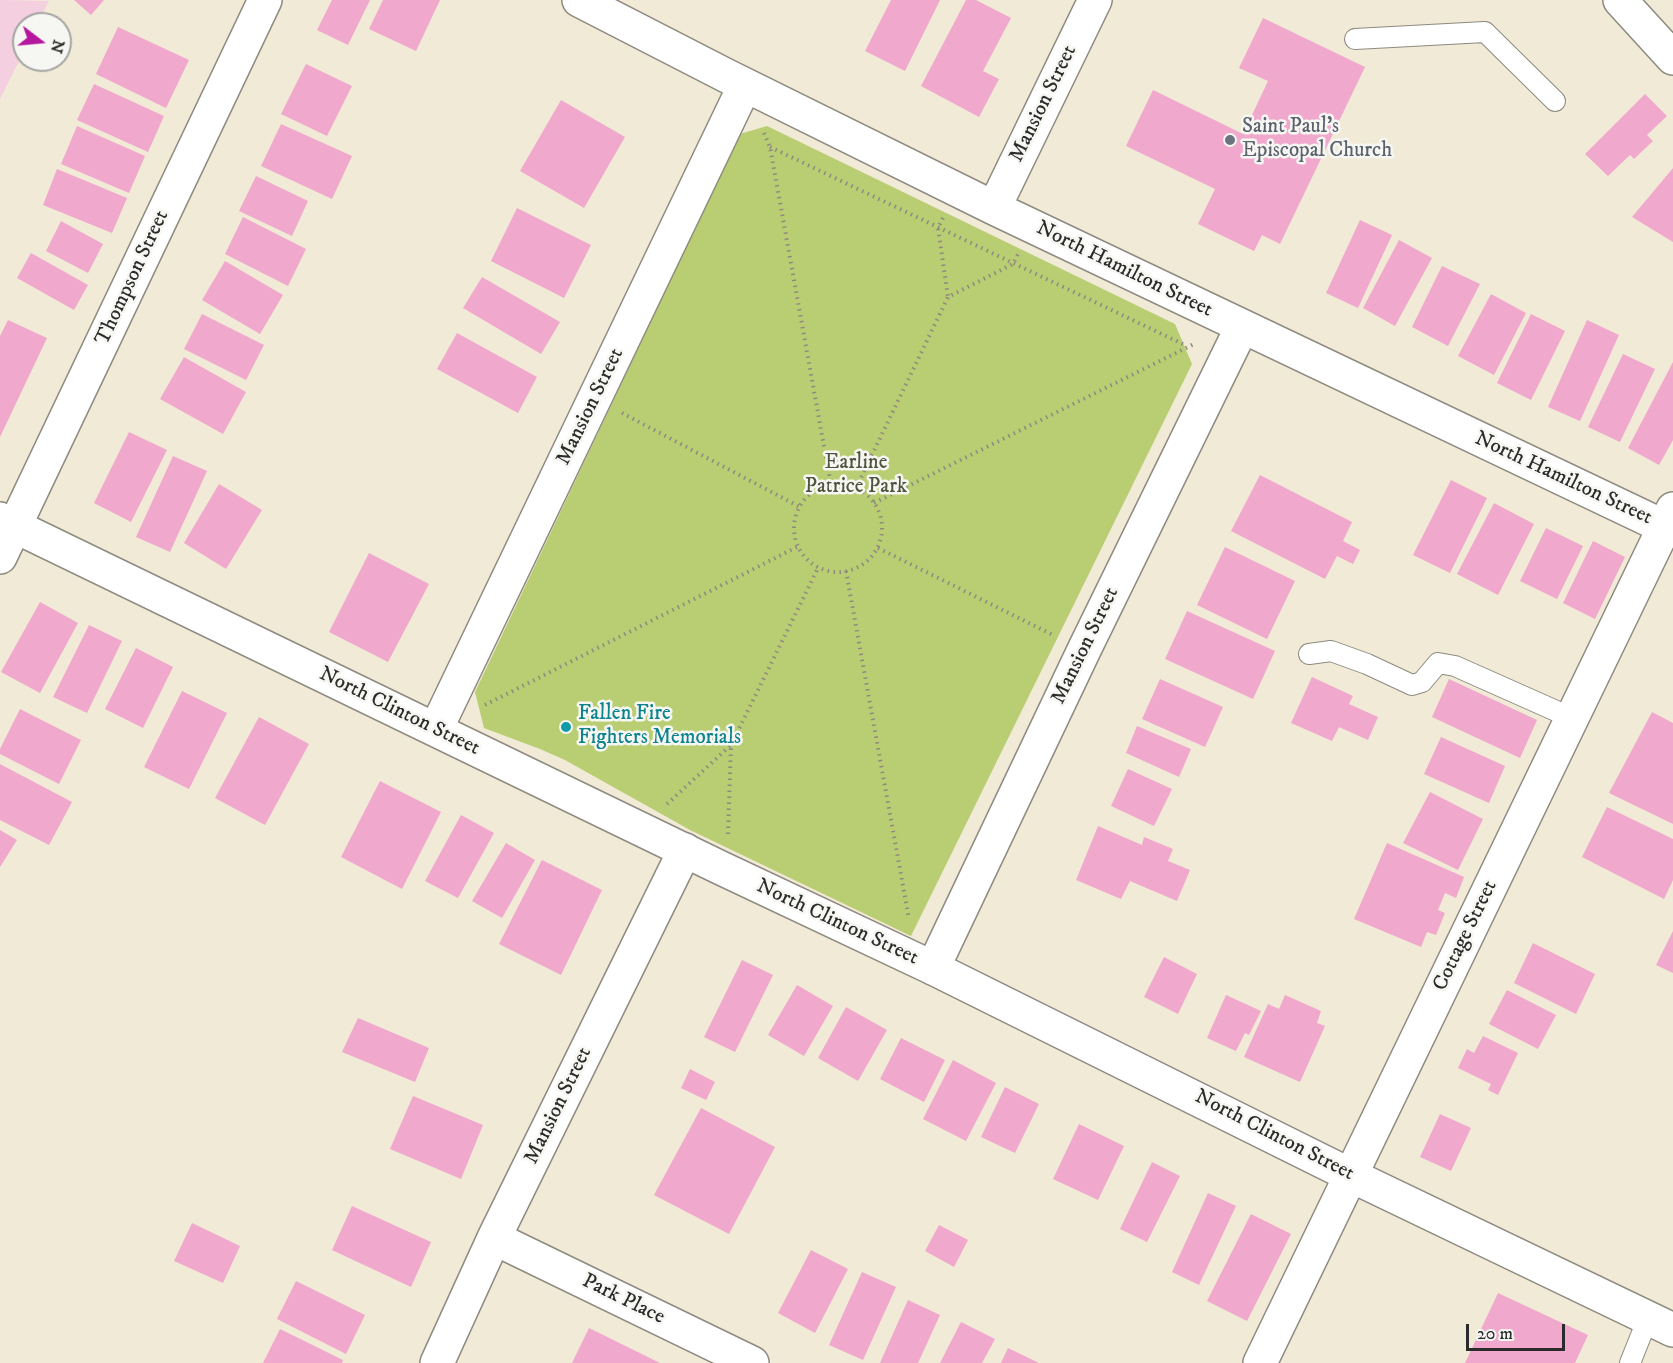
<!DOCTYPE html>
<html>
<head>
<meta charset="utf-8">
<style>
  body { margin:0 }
  #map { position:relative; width:1673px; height:1363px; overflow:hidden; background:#f0ead6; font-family:"IM FELL DW Pica",serif }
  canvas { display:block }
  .north { position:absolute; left:12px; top:12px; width:60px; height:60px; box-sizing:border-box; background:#f6f6f2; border:2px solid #a5a5a2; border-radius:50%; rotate:106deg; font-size:16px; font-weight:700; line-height:24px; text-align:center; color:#2b2b2b }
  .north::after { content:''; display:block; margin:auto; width:21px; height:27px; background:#b5179e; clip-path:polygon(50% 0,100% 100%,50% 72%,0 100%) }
  .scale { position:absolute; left:1466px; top:1324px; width:99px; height:27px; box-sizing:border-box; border:3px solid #2b2b2b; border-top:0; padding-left:8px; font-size:18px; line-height:21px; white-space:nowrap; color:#2b2b2b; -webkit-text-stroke:4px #f6f6f2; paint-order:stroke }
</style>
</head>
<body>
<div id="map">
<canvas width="1673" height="1363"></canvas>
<div class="north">N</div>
<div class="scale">20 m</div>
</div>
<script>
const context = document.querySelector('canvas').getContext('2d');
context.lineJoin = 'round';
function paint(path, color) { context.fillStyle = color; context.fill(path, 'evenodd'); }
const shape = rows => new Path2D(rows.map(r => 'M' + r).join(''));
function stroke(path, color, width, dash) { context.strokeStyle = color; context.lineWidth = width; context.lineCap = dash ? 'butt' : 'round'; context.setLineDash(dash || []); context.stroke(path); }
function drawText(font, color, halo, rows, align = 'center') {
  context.font = font + ' "IM FELL DW Pica",serif'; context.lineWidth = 5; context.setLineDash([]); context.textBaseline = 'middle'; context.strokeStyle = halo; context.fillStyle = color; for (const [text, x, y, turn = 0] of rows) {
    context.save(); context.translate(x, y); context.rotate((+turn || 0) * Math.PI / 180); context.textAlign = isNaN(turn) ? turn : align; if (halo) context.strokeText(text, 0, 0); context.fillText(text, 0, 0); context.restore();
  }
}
const built = shape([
  [0,0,49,1,37,24,24,24,24,51,0,99]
]);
const green = shape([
  [767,126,1175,324,1192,364,911,936,690,830,565,760,540,749,484,728,475,692,740,134]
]);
const building = shape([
  [74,0,104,0,91,15],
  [332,0,370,0,348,45,317,30],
  [383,0,440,0,416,51,369,29],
  [891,0,940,0,905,71,865,51],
  [966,0,976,0,1011,18,983,71,999,79,979,117,921,86],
  [1263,18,1365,67,1280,244,1262,235,1254,251,1198,224,1215,189,1126,146,1153,90,1243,134,1268,81,1239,68],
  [118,27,189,60,166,108,96,74],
  [306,64,352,86,327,136,281,114],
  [94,84,164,116,148,152,77,120],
  [1645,94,1667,116,1647,135,1653,141,1634,159,1630,155,1608,176,1585,154],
  [561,100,625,137,584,208,520,171],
  [281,124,352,156,332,199,261,166],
  [77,126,145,156,129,193,61,164],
  [1673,168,1673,242,1632,217],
  [57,169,127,198,112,233,43,205],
  [256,176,308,201,292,236,239,211],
  [517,208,591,245,564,298,491,261],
  [243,217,306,249,288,286,225,254],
  [1360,220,1392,235,1358,308,1326,293],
  [61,221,103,244,88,273,46,251],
  [1399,240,1432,258,1395,326,1363,308],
  [31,253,88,285,74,310,17,278],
  [225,261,283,295,260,334,202,300],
  [1442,266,1480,284,1448,346,1412,327],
  [482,277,560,322,541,354,463,308],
  [1491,294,1526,313,1494,375,1458,356],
  [202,314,264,345,246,380,184,349],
  [1531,314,1565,331,1531,400,1497,383],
  [8,320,47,338,0,437,0,336],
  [1587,320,1619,335,1580,421,1548,407],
  [457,333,537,377,518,413,437,369],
  [1623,354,1655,369,1620,442,1588,427],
  [184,357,246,392,223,434,160,399],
  [1673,362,1673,440,1659,465,1628,448],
  [129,432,167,450,131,522,94,503],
  [173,456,207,471,170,552,136,537],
  [1260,475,1352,522,1343,541,1360,550,1353,564,1337,556,1325,579,1231,531],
  [1451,480,1487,498,1450,573,1413,555],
  [219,484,262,510,226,569,184,543],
  [1494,503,1534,524,1498,595,1457,574],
  [1546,528,1583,546,1557,599,1520,581],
  [1593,541,1625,557,1595,619,1563,603],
  [1225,547,1295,581,1267,639,1197,605],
  [369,553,429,584,388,662,329,632],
  [40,602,78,623,40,693,1,672],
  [1187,611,1275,651,1253,699,1165,659],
  [89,625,122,641,87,713,53,697],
  [136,648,173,667,143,728,105,709],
  [1312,677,1353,696,1349,704,1378,717,1368,740,1339,727,1332,741,1291,723],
  [1160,679,1223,707,1205,747,1142,719],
  [1449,679,1537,720,1520,758,1432,717],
  [182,691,227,713,189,789,144,767],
  [20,709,81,740,59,784,0,754,0,749],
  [1652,712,1673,723,1673,824,1609,793],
  [259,717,309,744,265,825,215,798],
  [1137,726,1191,749,1179,777,1126,753],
  [1441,737,1505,766,1489,803,1424,774],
  [0,764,72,802,49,845,0,820],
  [1128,769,1172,789,1154,826,1111,806],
  [380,781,441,812,402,889,341,857],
  [1430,792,1483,819,1458,870,1403,843],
  [1607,807,1673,839,1673,880,1664,899,1582,857],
  [461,815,494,833,458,898,425,881],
  [1098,826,1142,845,1144,837,1173,849,1168,861,1190,870,1177,901,1130,881,1121,899,1076,880],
  [0,830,17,840,0,867],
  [506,843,535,860,502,918,472,901],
  [1387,843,1464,877,1456,898,1445,893,1438,910,1445,913,1436,935,1427,932,1421,947,1354,919],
  [542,860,602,890,561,975,499,944],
  [1673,931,1673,973,1656,965],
  [1533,943,1595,974,1576,1014,1514,983],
  [1164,957,1197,974,1178,1014,1144,997],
  [742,960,773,975,735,1052,704,1037],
  [797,985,833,1006,804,1056,768,1035],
  [1507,990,1556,1015,1538,1049,1489,1024],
  [1226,995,1261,1011,1249,1035,1245,1033,1236,1051,1207,1038],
  [1285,995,1321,1011,1317,1023,1325,1026,1300,1082,1244,1057,1268,1004,1279,1009],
  [846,1007,887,1030,858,1081,818,1058],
  [358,1018,429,1048,415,1082,342,1052],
  [1483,1036,1518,1053,1498,1095,1488,1090,1491,1084,1458,1068,1467,1049,1474,1053],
  [901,1038,945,1060,924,1102,880,1079],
  [953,1060,996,1083,966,1141,923,1119],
  [690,1069,715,1082,706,1100,681,1088],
  [1005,1087,1039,1104,1015,1153,981,1137],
  [413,1096,483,1125,461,1179,390,1149],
  [701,1108,775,1147,729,1234,654,1195],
  [1440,1114,1471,1128,1451,1171,1420,1157],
  [1079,1124,1124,1146,1098,1200,1053,1179],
  [1152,1162,1180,1176,1147,1242,1120,1229],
  [1208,1193,1236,1206,1199,1285,1172,1272],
  [352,1206,431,1242,411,1287,332,1250],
  [1251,1214,1291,1234,1247,1321,1207,1301],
  [192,1223,240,1246,223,1283,174,1261],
  [939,1225,968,1240,954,1267,925,1251],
  [811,1250,848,1269,815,1333,778,1313],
  [862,1272,896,1287,863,1360,829,1345],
  [296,1281,365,1315,346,1354,277,1319],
  [1498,1293,1588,1335,1575,1363,1465,1363],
  [908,1300,940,1315,918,1363,880,1363],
  [961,1322,995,1339,982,1363,940,1363],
  [589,1328,660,1363,572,1363],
  [280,1329,343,1360,342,1363,263,1363],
  [1008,1348,1039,1363,1001,1363]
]);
const path = shape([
  [764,133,770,147,831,485],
  [770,147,1187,346],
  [943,218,938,228,948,297],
  [622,413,800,507],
  '794 528a44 44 0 1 1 88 0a44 44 0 1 1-88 0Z',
  [856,488,948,297,1013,264,1018,254],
  [874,503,1196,343],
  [878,548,1055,636],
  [846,571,909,919],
  [485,705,797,547],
  [667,804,731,745],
  [728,834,731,745,818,568]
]);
const lane = shape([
  [1355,39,1485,32,1555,101],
  [1309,654,1331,651,1367,664,1412,685,1422,682,1438,663,1455,666,1572,718],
  [1630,1363,1648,1318]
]);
const street = shape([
  [579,0,727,76,994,208,1673,531],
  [1620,0,1673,58],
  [994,208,1095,0],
  [0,557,265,0],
  [436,729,745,85],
  [933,968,1084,650,1242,327],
  [494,1238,752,1363],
  [437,1363,494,1238,685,850],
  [1260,1363,1673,509]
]);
const secondary = shape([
  [0,519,721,868,933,968,1350,1175,1673,1330]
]);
const markers = [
  [1230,140,6,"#6b7280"],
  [566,727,6,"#0f9aa8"]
];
const streetNames = [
  ["Mansion Street",1044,104,-64],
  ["North Hamilton Street",1124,270,26],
  ["Thompson Street",133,278,-65],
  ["Mansion Street",591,407,-64],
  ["North Hamilton Street",1563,479,25],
  ["Mansion Street",1086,646,-64],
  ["North Clinton Street",399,712,26],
  ["North Clinton Street",837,923,25],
  ["Cottage Street",1466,936,-64],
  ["Mansion Street",559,1106,-64],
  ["North Clinton Street",1274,1136,27],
  ["Park Place",623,1300,26]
];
const worshipNames = [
  ["Saint Paul's",1242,128],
  ["Episcopal Church",1242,152]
];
const parkNames = [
  ["Earline",856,464],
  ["Patrice Park",856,488]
];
const cultureNames = [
  ["Fallen Fire",578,715],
  ["Fighters Memorials",578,739]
];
paint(built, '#f3cfdf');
paint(green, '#b9ce72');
paint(building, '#f1a8cd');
stroke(lane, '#8e8a80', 22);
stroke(street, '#8e8a80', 36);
stroke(secondary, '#8e8a80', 36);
stroke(path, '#8e8a80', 4, [1.5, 4.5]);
stroke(lane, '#fff', 20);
stroke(street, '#fff', 33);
stroke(secondary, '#fff', 33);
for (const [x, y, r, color] of markers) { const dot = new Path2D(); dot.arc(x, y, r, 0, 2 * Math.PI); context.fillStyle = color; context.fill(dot); stroke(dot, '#f6f6f2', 2); }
drawText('21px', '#2b2b2b', '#f6f6f2', streetNames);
drawText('21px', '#5b616d', '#f6f6f2', worshipNames, 'left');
drawText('21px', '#4e543d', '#f6f6f2', parkNames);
drawText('21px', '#0d838f', '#f6f6f2', cultureNames, 'left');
</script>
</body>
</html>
